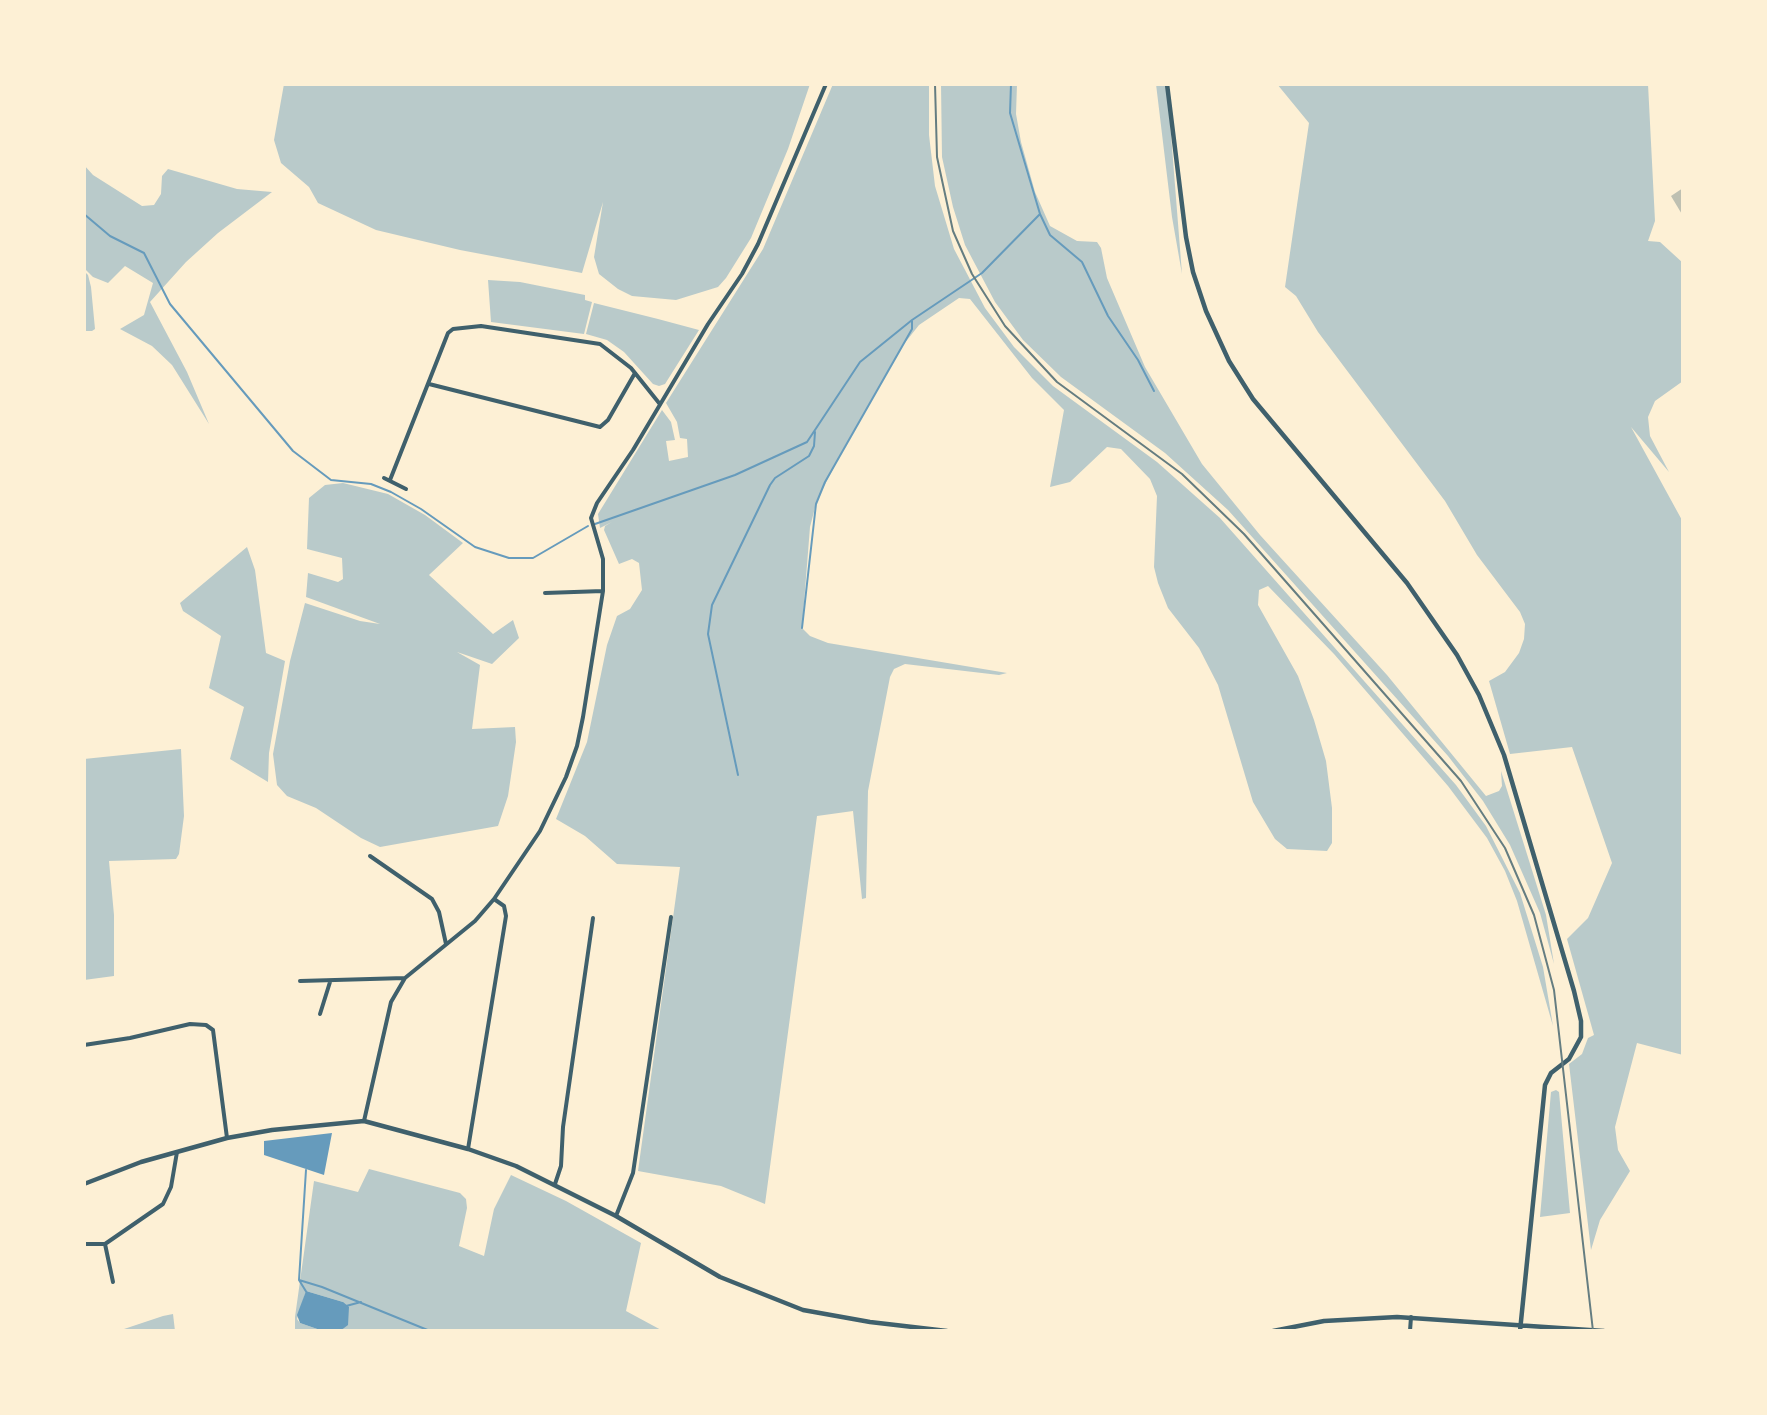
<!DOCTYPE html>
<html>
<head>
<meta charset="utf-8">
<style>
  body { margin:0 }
  #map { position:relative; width:1767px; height:1415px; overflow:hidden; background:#fdf0d5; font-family:"Noto Serif",serif }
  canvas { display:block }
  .frame { position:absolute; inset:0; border:86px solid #fdf0d5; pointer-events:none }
</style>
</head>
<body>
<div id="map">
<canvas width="1767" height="1415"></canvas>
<div class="frame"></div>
</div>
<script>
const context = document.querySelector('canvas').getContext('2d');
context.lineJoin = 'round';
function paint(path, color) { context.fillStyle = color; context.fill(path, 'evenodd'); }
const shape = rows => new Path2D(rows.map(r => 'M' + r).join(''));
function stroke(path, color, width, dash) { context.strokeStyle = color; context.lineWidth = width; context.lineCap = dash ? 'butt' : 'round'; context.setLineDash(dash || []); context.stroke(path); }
const green = shape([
  [284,84,810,84,788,149,751,238,726,278,718,287,676,300,632,296,618,289,599,274,594,257,603,202,582,273,460,250,376,230,318,203,309,187,281,163,274,140],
  [833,84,929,84,929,135,935,186,954,249,985,308,1014,347,1053,386,1157,462,1220,518,1456,785,1486,826,1520,893,1543,967,1553,1026,1517,901,1505,871,1487,838,1448,786,1334,654,1268,586,1259,590,1258,605,1298,676,1314,720,1326,761,1332,808,1332,843,1327,851,1287,849,1275,839,1253,802,1218,685,1199,648,1168,608,1158,583,1154,567,1157,496,1150,479,1121,449,1107,447,1070,482,1050,487,1064,410,1032,378,970,299,959,298,919,325,904,344,844,448,817,500,810,527,802,628,810,636,828,643,1007,673,999,675,905,664,894,669,890,677,868,791,866,898,862,899,853,811,817,816,765,1204,721,1186,638,1171,680,867,617,864,585,836,556,819,587,742,607,645,617,616,630,609,642,590,639,563,632,559,619,564,604,530,605,526,612,522,600,528,598,514,662,410,671,422,675,440,666,441,669,461,688,457,687,439,680,438,677,422,666,403,763,249],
  [941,84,1017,84,1016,114,1021,142,1035,192,1050,226,1077,241,1097,242,1101,248,1107,278,1145,367,1202,464,1260,535,1387,675,1486,796,1499,791,1502,786,1501,771,1546,915,1554,964,1540,913,1510,845,1483,801,1448,756,1228,510,1165,453,1061,377,1023,340,995,302,965,245,953,207,942,157],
  [1156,84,1167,84,1182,274,1172,217],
  [1277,84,1648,84,1655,221,1648,241,1660,242,1683,263,1683,381,1655,401,1648,417,1650,436,1669,472,1631,427,1683,522,1683,1055,1637,1043,1615,1127,1618,1150,1630,1171,1600,1220,1591,1250,1569,1064,1582,1054,1588,1038,1594,1035,1567,939,1588,918,1612,863,1572,747,1510,754,1489,681,1505,672,1519,653,1524,639,1525,624,1520,612,1477,555,1445,501,1318,332,1296,296,1285,287,1309,123],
  [84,165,93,175,142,206,154,205,161,194,162,176,168,169,237,189,272,192,218,233,186,262,150,302,187,372,209,424,172,365,152,346,120,329,144,315,153,283,125,266,108,283,93,277,84,268],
  [84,271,88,275,91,287,95,329,92,331,84,331],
  [488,280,520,282,585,295,585,300,592,302,584,334,491,322],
  [594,303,658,319,699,330,665,384,659,386,653,384,624,352,607,340,586,334],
  [343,483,388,494,425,515,463,543,429,575,493,634,513,620,519,638,492,664,457,652,480,665,472,729,515,727,516,742,508,796,498,826,380,847,361,838,316,808,287,796,277,785,273,754,290,661,305,603,360,621,380,624,306,597,308,573,338,582,343,579,342,558,307,549,309,498,325,485],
  [247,547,255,570,266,653,285,661,269,753,268,782,230,759,244,707,209,688,221,636,183,611,180,603],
  [181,749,184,816,179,854,176,859,109,861,114,915,114,976,84,980,84,759],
  [1556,1090,1559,1092,1570,1213,1540,1217,1551,1092],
  [369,1169,460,1193,466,1199,467,1208,459,1246,484,1256,494,1209,511,1175,566,1201,641,1243,626,1311,663,1331,340,1331,343,1329,343,1302,306,1291,297,1319,300,1323,323,1331,295,1331,295,1317,314,1181,358,1192],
  [173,1314,175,1331,118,1331,163,1316]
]);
const water = shape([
  [332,1133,324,1175,264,1155,264,1141],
  [306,1291,343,1302,349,1307,348,1325,340,1331,323,1331,300,1323,297,1315]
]);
const stream = shape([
  [84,214,110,236,144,253,170,304,293,451,331,480,371,484,391,492,421,509,475,547,509,558,533,558,588,526],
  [1040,214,1050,235,1082,262,1108,316,1138,360,1154,391],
  [595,524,735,475,807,442,860,362,912,320,982,273,1040,214,1010,113,1011,84],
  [802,628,816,504,825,482,912,329,912,321],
  [738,775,708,634,712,605,770,485,775,478,809,456,814,446,815,432],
  [306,1170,299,1280,322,1287,430,1331],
  [299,1280,307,1293],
  [346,1306,361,1302]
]);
const building = shape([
  [1683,188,1683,216,1671,196]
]);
const minor = shape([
  [429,384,600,427,608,420,635,373],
  [384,478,406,489],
  [390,480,448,333,453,329,481,326,600,344,631,368,659,403],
  [545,593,603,591],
  [370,856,432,899,439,912,446,944],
  [300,981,405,978],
  [320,1014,330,982],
  [84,1045,130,1038,190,1024,206,1025,213,1030,227,1138],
  [364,1121,391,1002,405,978,475,921,494,899,540,831,566,777,577,746,583,717,603,591,603,559,591,518,597,503,633,450,708,324,742,274,758,244,826,84],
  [468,1149,506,916,504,906,494,899],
  [555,1184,561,1166,563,1127,593,918],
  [616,1216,633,1173,671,917],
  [84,1244,105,1244,163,1204,171,1187,177,1152],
  [105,1244,113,1282],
  [1410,1331,1411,1317]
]);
const tertiary = shape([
  [1167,84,1186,237,1193,272,1206,311,1229,361,1253,399,1407,583,1457,655,1479,695,1504,755,1574,991,1581,1021,1581,1037,1569,1059,1551,1073,1545,1085,1520,1331],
  [84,1184,141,1162,227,1138,272,1130,364,1121,468,1149,516,1166,616,1216,720,1277,803,1310,870,1322,947,1331],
  [1273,1331,1324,1321,1397,1317,1604,1331]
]);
const rail = shape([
  [935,84,937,157,953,231,972,274,1005,326,1057,382,1182,474,1244,534,1461,781,1505,848,1534,915,1554,990,1593,1331]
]);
paint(green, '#b9caca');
paint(water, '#669bbc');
stroke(stream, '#669bbc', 2);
paint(building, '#bec0b2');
stroke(minor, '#3f606c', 4);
stroke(tertiary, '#3f606c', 4.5);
stroke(rail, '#657d81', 2);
</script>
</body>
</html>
